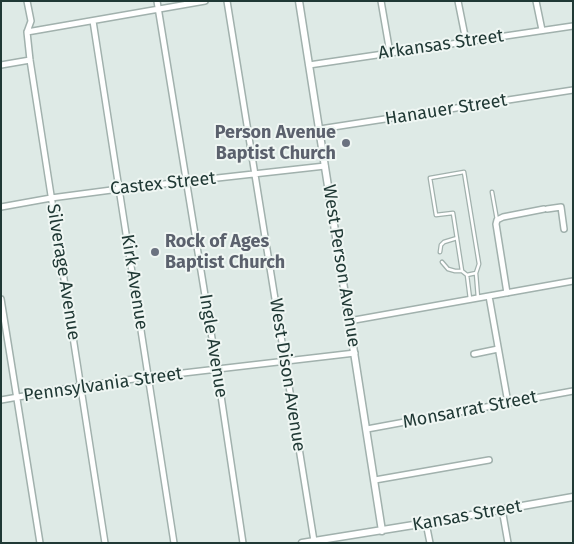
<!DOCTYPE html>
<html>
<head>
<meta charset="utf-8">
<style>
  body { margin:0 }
  #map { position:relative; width:574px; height:544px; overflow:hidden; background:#deeae6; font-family:"Fira Sans",sans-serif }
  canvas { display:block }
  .frame { position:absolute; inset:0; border:2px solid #203935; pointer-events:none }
</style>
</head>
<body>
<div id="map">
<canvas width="574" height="544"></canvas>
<div class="frame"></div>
</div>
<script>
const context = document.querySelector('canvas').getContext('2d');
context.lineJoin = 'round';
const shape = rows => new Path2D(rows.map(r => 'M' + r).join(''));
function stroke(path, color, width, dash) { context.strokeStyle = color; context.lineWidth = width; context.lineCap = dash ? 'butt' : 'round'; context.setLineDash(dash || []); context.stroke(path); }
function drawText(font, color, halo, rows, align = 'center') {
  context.font = font + ' "Fira Sans",sans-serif'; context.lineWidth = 4; context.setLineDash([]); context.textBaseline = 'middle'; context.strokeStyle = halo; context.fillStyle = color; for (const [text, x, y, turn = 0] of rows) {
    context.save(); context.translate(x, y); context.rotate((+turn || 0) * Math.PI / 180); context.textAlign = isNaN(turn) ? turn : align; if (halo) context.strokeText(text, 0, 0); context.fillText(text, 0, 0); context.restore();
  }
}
const service = shape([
  [492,192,497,220],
  [440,252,441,245,444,242,457,238],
  [442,262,448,269,455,271,462,271],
  [467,275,476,273],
  [470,299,467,275,462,271,453,213,436,215,430,178,464,172,479,264,476,273,478,298]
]);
const minor = shape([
  [27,1,31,21,27,32,30,60,105,543],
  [157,1,217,369,243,543],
  [227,1,314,541],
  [381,1,390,53],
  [458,1,466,41],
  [536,1,542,30],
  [93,21,174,543],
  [27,32,205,1],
  [1,65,30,60],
  [309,65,573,26],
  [320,129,573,90],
  [1,207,51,198,119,189,325,166],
  [547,209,561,207,564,229],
  [507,293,496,224,497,220,503,217,544,209],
  [489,296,508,403],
  [1,299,40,543],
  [349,321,573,281],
  [474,354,498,349],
  [1,400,81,386,149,377,355,353],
  [367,429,573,391],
  [375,480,489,460],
  [502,509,508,543],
  [426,523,430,543]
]);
const tertiary = shape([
  [299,1,382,531],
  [302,543,426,523,573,497]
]);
const markers = [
  [346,143,5,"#6b7280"],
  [155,252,5,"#6b7280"]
];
const streetNames = [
  ["Arkansas Street",441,45,-8],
  ["Hanauer Street",446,110,-9],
  ["Castex Street",163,184,-6],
  ["West Person Avenue",341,266,81],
  ["Silverage Avenue",63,272,81],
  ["Kirk Avenue",134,282,81],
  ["Ingle Avenue",213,346,81],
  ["West Dison Avenue",287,375,81],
  ["Pennsylvania Street",103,385,-8],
  ["Monsarrat Street",470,410,-11],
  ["Kansas Street",467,516,-10]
];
const worshipNames = [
  ["Person Avenue",336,133],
  ["Baptist Church",336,154],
  ["Rock of Ages",165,242,"left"],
  ["Baptist Church",165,263,"left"]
];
stroke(service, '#a1b1ad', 5);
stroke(minor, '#a1b1ad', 8);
stroke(tertiary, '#a1b1ad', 9);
stroke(service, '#fff', 2.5);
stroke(minor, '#fff', 5);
stroke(tertiary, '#fff', 6);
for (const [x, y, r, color] of markers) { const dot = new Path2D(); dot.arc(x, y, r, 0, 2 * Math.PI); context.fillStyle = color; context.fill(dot); stroke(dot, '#eff6f3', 2); }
drawText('18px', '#203935', '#eff6f3', streetNames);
drawText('bold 18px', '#5b616d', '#eff6f3', worshipNames, 'right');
</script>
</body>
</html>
